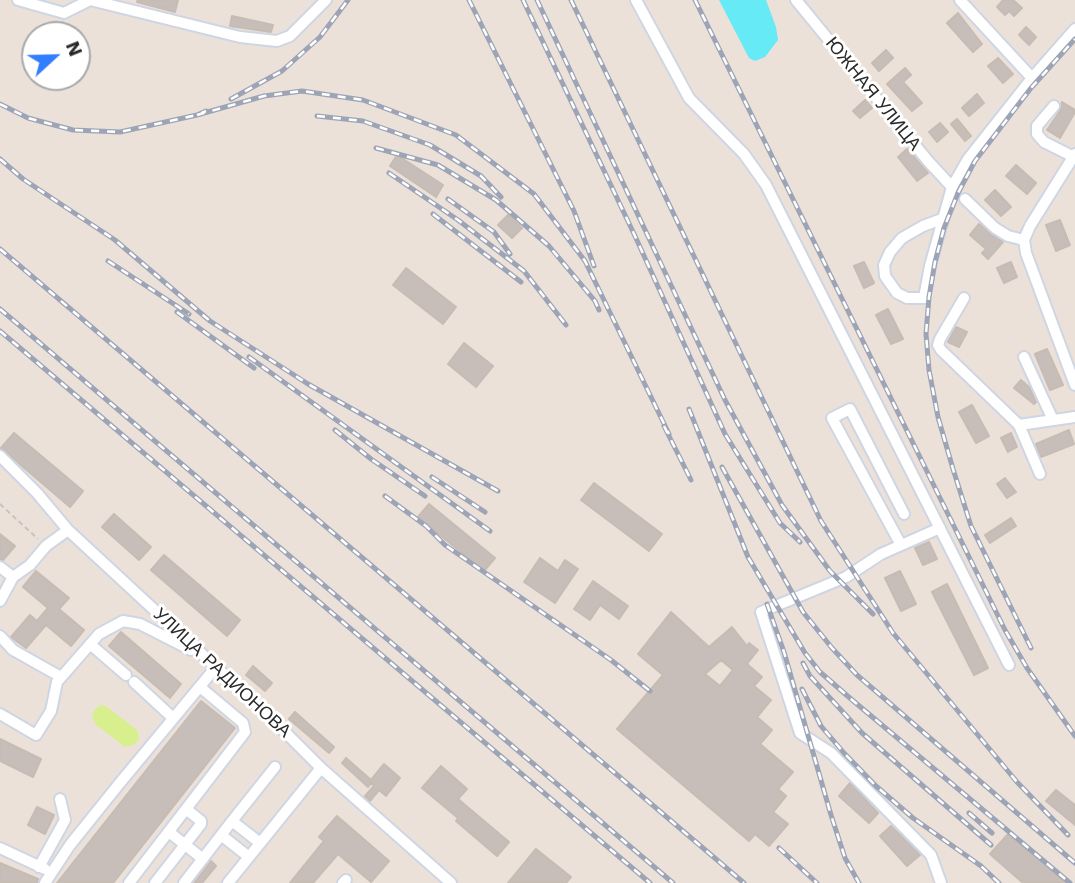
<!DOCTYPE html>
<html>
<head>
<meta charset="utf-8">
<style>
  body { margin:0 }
  #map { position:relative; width:1075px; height:883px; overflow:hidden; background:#ece1d9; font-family:"Work Sans",sans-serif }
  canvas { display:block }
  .north { position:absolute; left:21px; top:21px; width:70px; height:70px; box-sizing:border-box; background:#fff; border:2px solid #a9a9a9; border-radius:50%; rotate:68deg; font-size:19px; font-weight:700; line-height:28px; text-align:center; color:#292929 }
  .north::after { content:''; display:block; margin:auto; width:24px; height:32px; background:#337eff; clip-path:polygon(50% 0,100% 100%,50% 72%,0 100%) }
</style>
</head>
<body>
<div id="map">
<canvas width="1075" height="883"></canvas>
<div class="north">N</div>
</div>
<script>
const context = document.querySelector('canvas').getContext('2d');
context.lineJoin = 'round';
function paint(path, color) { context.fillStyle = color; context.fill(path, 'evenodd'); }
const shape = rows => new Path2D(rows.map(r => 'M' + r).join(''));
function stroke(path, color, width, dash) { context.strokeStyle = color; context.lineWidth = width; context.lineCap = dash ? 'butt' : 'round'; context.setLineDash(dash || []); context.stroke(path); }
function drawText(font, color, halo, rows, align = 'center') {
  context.font = font + ' "Work Sans",sans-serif'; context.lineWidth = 6; context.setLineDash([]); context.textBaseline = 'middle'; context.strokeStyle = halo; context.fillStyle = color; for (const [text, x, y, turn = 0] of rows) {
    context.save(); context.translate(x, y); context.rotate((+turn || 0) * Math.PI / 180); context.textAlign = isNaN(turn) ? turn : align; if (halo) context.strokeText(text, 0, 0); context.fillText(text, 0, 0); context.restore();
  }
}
const pitch = shape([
  [101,705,107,707,137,730,139,737,136,744,125,747,95,724,92,714,96,708]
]);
const water = shape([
  [719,0,766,0,776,27,778,40,765,57,755,61,749,58]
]);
const building = shape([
  [138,0,178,0,175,12,137,2,138,0],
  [1003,0,1013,0,1022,8,1014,16,1009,11,1005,15,997,7,1003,0],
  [958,13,982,44,973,52,947,23,958,13],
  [232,16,273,25,271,32,230,26,232,16],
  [1026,27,1036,37,1029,45,1019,35,1026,27],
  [886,50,893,58,879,71,872,63,886,50],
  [998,58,1013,74,1003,83,988,66,998,58],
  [905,68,911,75,903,82,922,103,912,111,887,84,905,68],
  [977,94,984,103,969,116,962,108,977,94],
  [865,100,872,108,860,118,853,111,865,100],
  [1062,102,1075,110,1075,112,1060,138,1047,130,1060,111,1062,102],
  [957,119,971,136,965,141,951,124,957,119],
  [940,123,948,132,937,142,929,132,940,123],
  [907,149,928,173,917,181,898,157,907,149],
  [397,155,443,185,436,197,390,166,397,155],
  [1016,165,1036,183,1027,194,1006,176,1016,165],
  [995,190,1011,207,1001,216,985,200,995,190],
  [508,215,522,228,512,238,498,225,508,215],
  [1060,220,1070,245,1056,251,1046,225,1060,220],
  [979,224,1003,242,988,259,982,253,986,249,970,235,979,224],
  [864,262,874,283,864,288,854,266,864,262],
  [1011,262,1017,277,1004,283,997,268,1011,262],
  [406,268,456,307,443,324,393,285,406,268],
  [888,309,903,339,891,344,876,315,888,309],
  [956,327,967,332,959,347,948,342,956,327],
  [464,343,493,366,476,387,448,364,464,343],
  [1047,349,1063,385,1050,390,1035,354,1047,349],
  [1021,380,1029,387,1036,402,1034,404,1014,388,1021,380],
  [972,405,989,436,976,443,959,412,972,405],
  [1069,430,1074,444,1041,457,1036,444,1069,430],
  [14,433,83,491,70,507,1,448,14,433],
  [1011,433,1017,447,1008,452,1001,438,1011,433],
  [1005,478,1016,492,1007,498,997,484,1005,478],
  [594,483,662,534,649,551,581,500,594,483],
  [429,504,495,558,484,571,418,517,429,504],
  [114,514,151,547,139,560,102,527,114,514],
  [1011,518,1016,526,990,543,985,535,1011,518],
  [0,534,15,546,3,560,0,559,0,534],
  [929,542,937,559,923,565,915,548,929,542],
  [164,555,240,620,227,636,151,570,164,555],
  [540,558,558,571,565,560,578,569,555,603,524,582,540,558],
  [36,571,69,598,59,609,84,630,71,646,46,625,26,648,11,637,30,615,37,621,48,608,23,587,36,571],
  [900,571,916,604,901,611,885,578,900,571],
  [593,581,628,606,619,619,600,605,590,620,574,609,593,581],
  [947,584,988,668,974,675,932,592,947,584],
  [671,612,709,647,732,627,747,646,749,643,758,650,747,664,762,677,754,686,771,700,757,717,772,730,760,744,793,772,778,789,786,796,773,812,788,824,769,846,755,834,749,841,617,729,663,675,638,654,671,612],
  [721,660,733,670,720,686,705,674,721,660],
  [121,632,181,684,170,698,109,646,121,632],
  [253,666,272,683,265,691,246,675,253,666],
  [201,701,235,728,113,883,57,883,201,701],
  [295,712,334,747,329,753,289,719,295,712],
  [0,739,41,759,33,777,0,761,0,739],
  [346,758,371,780,384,764,400,778,386,796,379,790,370,801,365,796,374,786,371,783,368,787,342,763,346,758],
  [441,766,467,789,458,799,509,842,497,856,456,821,458,818,422,788,441,766],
  [850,783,878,813,869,823,839,796,850,783],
  [1056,790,1075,805,1075,825,1046,801,1056,790],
  [37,807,54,815,45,834,28,825,37,807],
  [337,816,389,861,371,882,338,854,313,883,290,883,324,841,319,837,337,816],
  [891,826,920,855,907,866,880,836,891,826],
  [1009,833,1066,883,1023,883,990,854,1009,833],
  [536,849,571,877,566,883,508,883,536,849],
  [211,861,216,866,202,883,194,883,211,861],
  [0,863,38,879,37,883,0,883,0,863]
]);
const path = shape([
  [0,504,38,539]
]);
const minor = shape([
  [18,0,64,13,90,0,240,37,277,41,290,36,326,0],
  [636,0,689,98,744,154,766,185,1009,665],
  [796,0,928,161,952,187],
  [960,0,1032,78],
  [1054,106,1037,126,1037,134,1044,142,1074,157],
  [965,199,995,228,1008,236,1024,240],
  [942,219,923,226,902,238,890,252,884,265,885,276,897,293,907,298,924,298,930,266,952,187,968,159,1032,78,1075,29],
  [1024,240,1026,253,1075,385],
  [1024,240,1030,226,1075,154],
  [964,298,940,339,938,345,941,350,1019,425,1075,417],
  [1024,357,1053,420],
  [1019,425,1040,474],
  [0,456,37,493,68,530,271,718,321,768,451,883],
  [940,528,881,554,846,577,761,612,800,733,831,753,931,855,941,883],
  [901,545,832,418,850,409,904,514],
  [0,567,13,577,30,565,46,546,68,530],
  [0,601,13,577],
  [0,636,13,650,61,677],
  [90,644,126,675],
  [134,682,173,718],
  [0,714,36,735,51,711,57,682,99,634,123,621,140,624,191,650],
  [186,809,245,732,243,723,200,687],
  [169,832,203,859],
  [221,835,249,857],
  [260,843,232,821,275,767],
  [0,848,45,869],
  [39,867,65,820,60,799],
  [45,883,70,845,119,784,216,667],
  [129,883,186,809,201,821,201,824,155,883],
  [184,883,232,821],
  [228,883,321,768],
  [343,883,346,880]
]);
const rail = shape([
  [469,0,574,211,594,266],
  [523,0,635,236,725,434,780,523,800,542],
  [537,0,725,400,782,505,830,571,873,614],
  [571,0,821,521,893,633,1017,782,1068,835],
  [695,0,1005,630,1027,668,1075,736],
  [231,99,282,71,320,37,348,0],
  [0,104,28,118,73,130,120,132,197,115,206,111],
  [197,115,264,96,302,91,363,100,456,135,534,194,585,261,669,434],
  [317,116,363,121,430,145,481,176,501,197],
  [376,148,438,165,496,200,549,246,595,301,599,310],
  [0,159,23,179,115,240,210,321,308,384,498,491],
  [389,173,458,220,524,271,566,325],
  [448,199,494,232,510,254],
  [433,214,521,282],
  [0,249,744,883],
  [108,261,189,314],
  [0,309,673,883],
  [177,312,254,368],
  [0,331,650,883],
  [249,357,490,531],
  [689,409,748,557,805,653,820,672,851,699,1070,883],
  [664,426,691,480],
  [335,430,371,459,425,496],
  [722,467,803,612,832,648,857,675,1075,863],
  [432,477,485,512],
  [385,496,426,526,445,545,611,660,650,691],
  [767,604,784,652,831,815,845,858,859,883],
  [1031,648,971,526,953,469,938,417,929,370,926,334,929,297,935,262,944,228,958,193,975,161,1031,88,1075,39],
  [803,663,810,676,862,733,991,845],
  [802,689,821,726,844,753,876,786,913,818,981,866,999,883],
  [969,813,992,833],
  [779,848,817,883]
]);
const streetNames = [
  ["ЮЖНАЯ УЛИЦА",873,94,51],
  ["УЛИЦА РАДИОНОВА",222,673,43]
];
paint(pitch, '#d7ef8c');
paint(water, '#65eaf6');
paint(building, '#c7beb9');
stroke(building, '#c7bcb3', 2);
stroke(minor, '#ced6e3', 14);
stroke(path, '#c3c3c3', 2, [5, 3.5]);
stroke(minor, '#fff', 10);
stroke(rail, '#9ca4b5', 5);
stroke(rail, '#fff', 2.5, [8]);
drawText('18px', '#292929', '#fff', streetNames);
</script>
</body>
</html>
